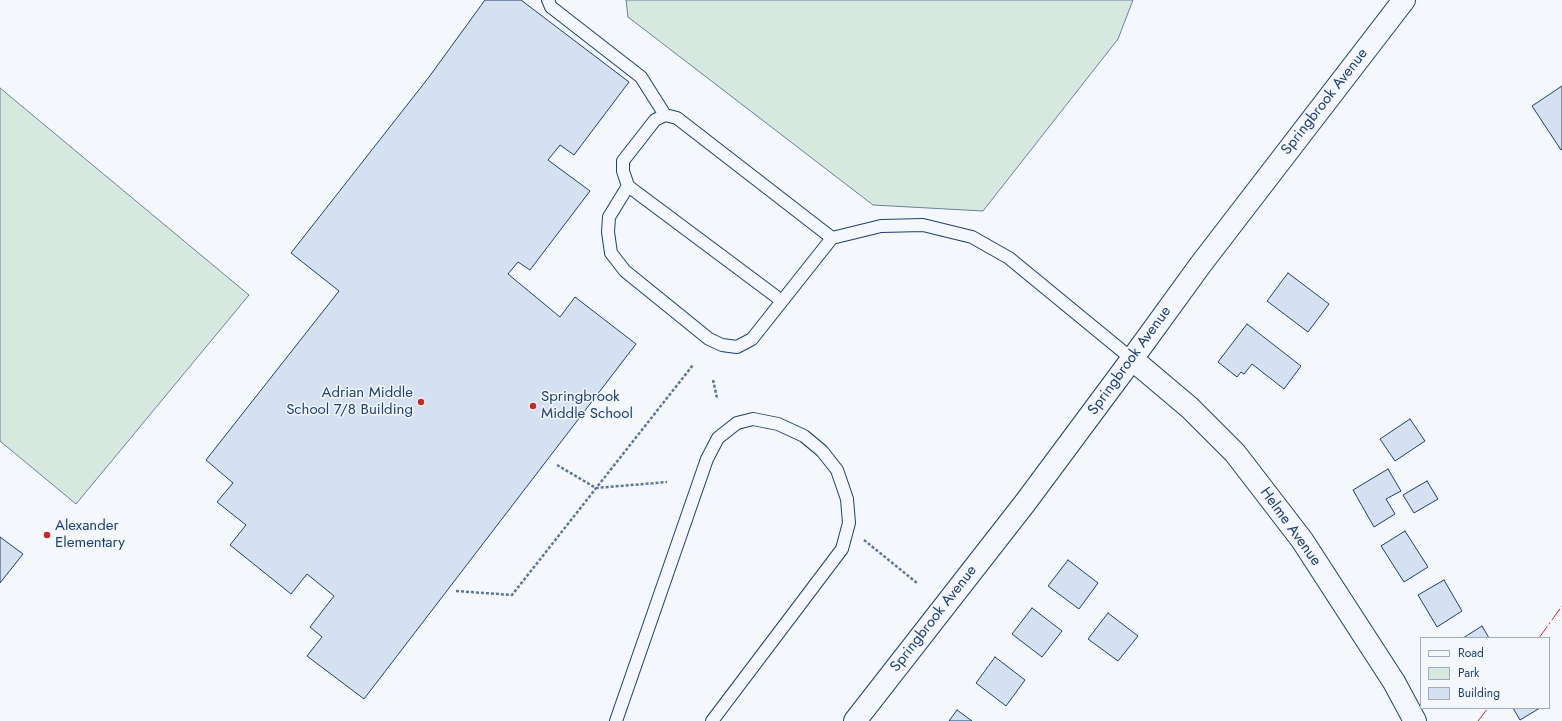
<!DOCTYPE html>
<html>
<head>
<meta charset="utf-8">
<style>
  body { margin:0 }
  #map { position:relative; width:1562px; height:721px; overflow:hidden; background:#f4f7fb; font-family:Jost,sans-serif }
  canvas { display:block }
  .legend { position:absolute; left:1420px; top:637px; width:130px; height:72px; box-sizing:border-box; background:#f4f7fb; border:1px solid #9eadc5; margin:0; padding:5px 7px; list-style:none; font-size:12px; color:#1d3f73 }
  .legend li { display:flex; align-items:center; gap:8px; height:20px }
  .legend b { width:20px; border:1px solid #9eadc5 }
</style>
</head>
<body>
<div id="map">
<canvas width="1562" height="721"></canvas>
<ul class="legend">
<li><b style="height:5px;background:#f4f7fb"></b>Road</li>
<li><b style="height:11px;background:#d7e8df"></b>Park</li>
<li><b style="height:11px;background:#d5e0f0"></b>Building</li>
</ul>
</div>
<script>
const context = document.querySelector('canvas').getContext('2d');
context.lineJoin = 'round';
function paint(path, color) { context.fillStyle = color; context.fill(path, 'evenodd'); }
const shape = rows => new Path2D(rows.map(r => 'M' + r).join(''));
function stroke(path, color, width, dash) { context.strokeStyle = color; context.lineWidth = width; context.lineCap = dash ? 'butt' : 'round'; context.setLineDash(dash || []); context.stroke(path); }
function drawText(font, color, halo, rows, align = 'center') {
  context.font = font + ' Jost,sans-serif'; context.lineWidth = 3; context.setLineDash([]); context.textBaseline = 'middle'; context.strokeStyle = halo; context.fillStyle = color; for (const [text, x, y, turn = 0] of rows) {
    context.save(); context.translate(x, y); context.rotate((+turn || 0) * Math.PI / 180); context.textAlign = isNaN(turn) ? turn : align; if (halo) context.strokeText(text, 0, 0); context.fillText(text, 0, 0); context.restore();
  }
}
const green = shape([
  [626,0,1133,0,1118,39,983,211,873,205,628,17,626,0],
  [0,88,249,295,76,504,0,441,0,88]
]);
const building = shape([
  [485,0,521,0,629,82,574,155,560,145,548,160,590,191,530,270,518,262,508,274,560,317,575,297,636,344,364,699,307,656,322,637,310,627,334,596,307,574,291,594,230,545,246,525,217,502,233,483,206,460,339,291,291,253,429,77,485,0],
  [1562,86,1562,149,1561,150,1532,106,1562,86],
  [1288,273,1329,304,1308,332,1267,301,1288,273],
  [1247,324,1301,366,1284,389,1252,364,1244,374,1241,372,1237,377,1218,362,1247,324],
  [1410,419,1425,441,1395,461,1380,439,1410,419],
  [1388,469,1401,491,1386,499,1395,514,1374,527,1353,490,1388,469],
  [1427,481,1438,499,1414,513,1403,495,1427,481],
  [1405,531,1428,567,1404,582,1381,546,1405,531],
  [0,537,23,554,0,583,0,537],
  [1068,560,1098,583,1079,609,1048,586,1068,560],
  [1444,580,1462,611,1437,627,1418,595,1444,580],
  [1032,608,1062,631,1042,657,1012,634,1032,608],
  [1108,613,1138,636,1118,661,1088,639,1108,613],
  [1482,626,1489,638,1463,638,1482,626],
  [995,657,1025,680,1006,706,976,683,995,657],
  [1513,708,1540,708,1520,720,1513,708],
  [957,710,972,721,949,721,957,710]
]);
const path = shape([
  [713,380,717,398],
  [557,465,596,488,667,482],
  [864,540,917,583],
  [456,591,512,595,693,365]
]);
const lane = shape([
  [548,0,551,7,641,77,665,115],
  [628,186,609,217,608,232,611,253,625,271,709,339,722,345,737,347,752,339,832,238,881,226,923,225,972,237,1009,258,1132,359],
  [782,301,628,186,623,171,623,161,655,120,665,115,677,118,832,238],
  [616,721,707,459,718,438,737,423,753,419,778,424,804,436,822,451,837,470,847,499,849,523,842,549,712,721]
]);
const street = shape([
  [1132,359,1190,408,1235,453,1302,540,1394,682,1415,721],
  [855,721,1025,503,1132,359,1201,264,1404,0]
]);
const power = shape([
  [1539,638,1562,606],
  [1478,721,1488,708]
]);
const markers = [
  [421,402,4,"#c62828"],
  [533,406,4,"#c62828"],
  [47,535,4,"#c62828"]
];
const streetNames = [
  ["Springbrook Avenue",1325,102,-52],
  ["Springbrook Avenue",1130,361,-54],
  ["Helme Avenue",1290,527,54],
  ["Springbrook Avenue",934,619,-52]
];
const poiNames = [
  ["Adrian Middle",413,393,"right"],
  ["School 7/8 Building",413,410,"right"],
  ["Springbrook",541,397],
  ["Middle School",541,414],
  ["Alexander",55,526],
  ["Elementary",55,543]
];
paint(green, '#d7e8df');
stroke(green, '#687fa3', 1);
paint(building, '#d5e0f0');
stroke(building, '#1d3f73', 1);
stroke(lane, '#1d3f73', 14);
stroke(street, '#1d3f73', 24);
stroke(path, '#5e769c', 2.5, [3, 2]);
stroke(lane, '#f4f7fb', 12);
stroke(street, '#f4f7fb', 22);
stroke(power, '#c62828', 1, [14, 3, 2, 3]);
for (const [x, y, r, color] of markers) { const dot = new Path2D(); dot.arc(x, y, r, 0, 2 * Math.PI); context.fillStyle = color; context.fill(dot); stroke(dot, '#f4f7fb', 1.5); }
drawText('15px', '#1d3f73', '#f4f7fb', streetNames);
drawText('15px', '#1d3f73', '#f4f7fb', poiNames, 'left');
</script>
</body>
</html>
